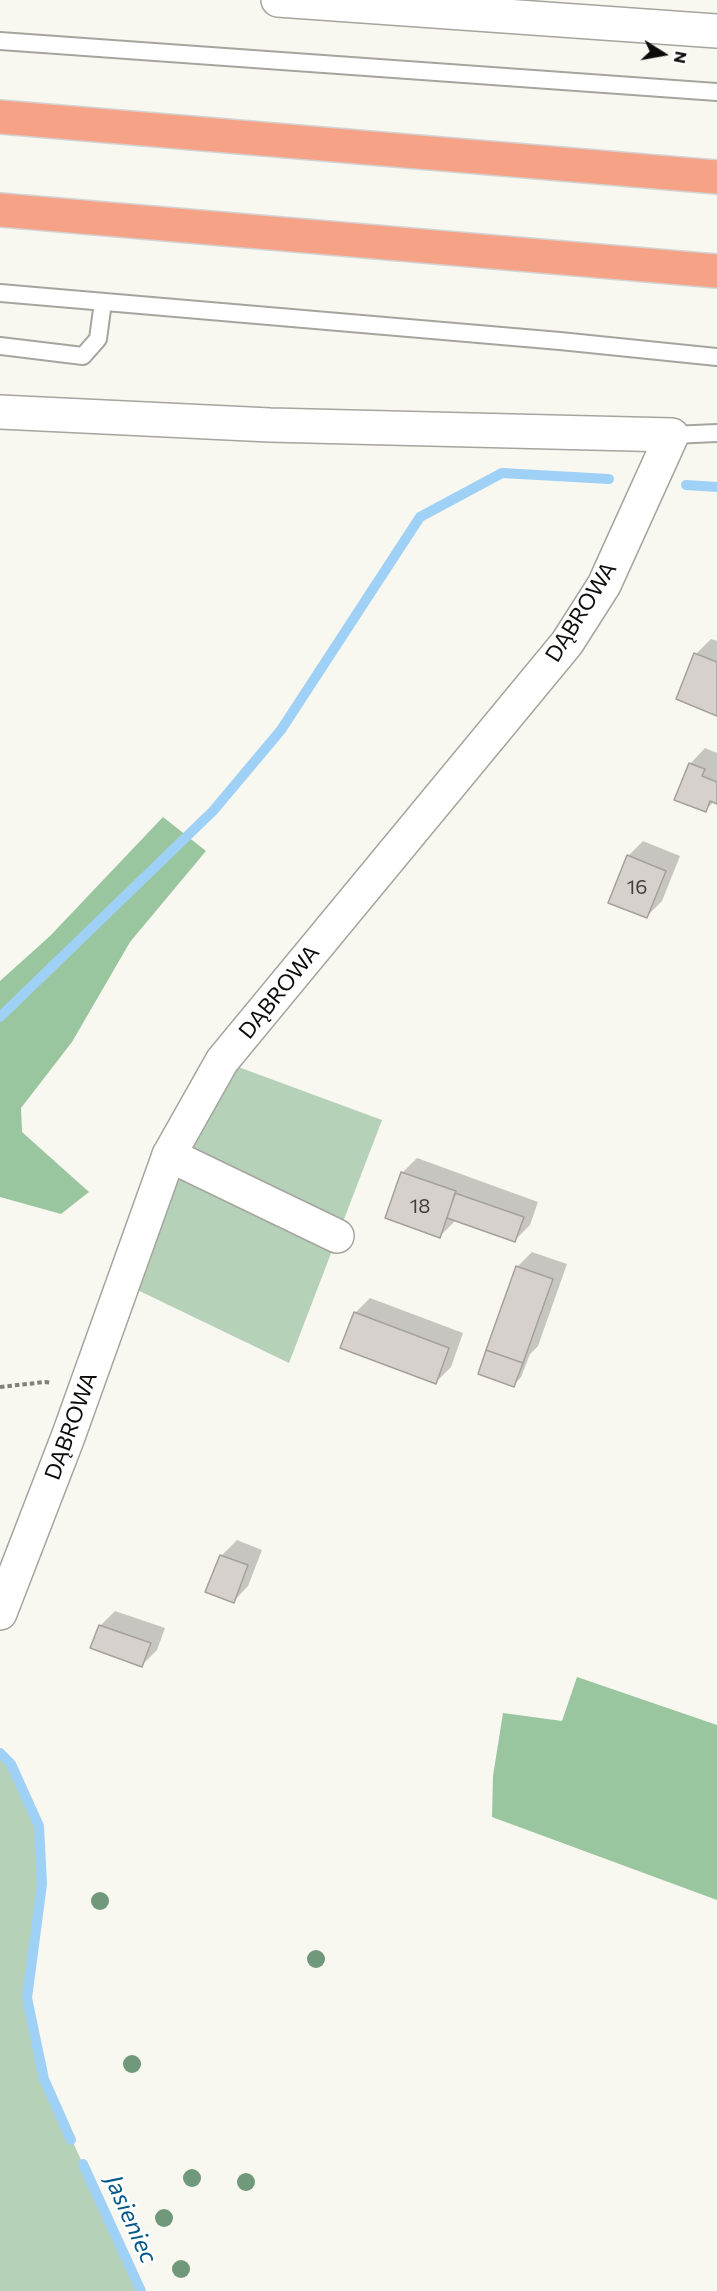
<!DOCTYPE html>
<html>
<head>
<meta charset="utf-8">
<style>
  body { margin:0 }
  #map { position:relative; width:717px; height:2291px; overflow:hidden; background:#f8f7f0; font-family:Commissioner,sans-serif }
  canvas { display:block }
  .north { position:absolute; left:633px; top:24px; width:60px; height:60px; -webkit-text-stroke:4px #fff; paint-order:stroke; rotate:101deg; font-size:16px; font-weight:700; line-height:24px; text-align:center; color:#0d0c0a }
  .north::after { content:''; display:block; margin:auto; width:21px; height:27px; background:#0d0c0a; clip-path:polygon(50% 0,100% 100%,50% 72%,0 100%) }
</style>
</head>
<body>
<div id="map">
<canvas width="717" height="2291"></canvas>
<div class="north">N</div>
</div>
<script>
const context = document.querySelector('canvas').getContext('2d');
context.lineJoin = 'round';
function paint(path, color) { context.fillStyle = color; context.fill(path, 'evenodd'); }
const shape = rows => new Path2D(rows.map(r => 'M' + r).join(''));
function stroke(path, color, width, dash) { context.strokeStyle = color; context.lineWidth = width; context.lineCap = dash ? 'butt' : 'round'; context.setLineDash(dash || []); context.stroke(path); }
function drawText(font, color, halo, rows, align = 'center') {
  context.font = font + ' Commissioner,sans-serif'; context.lineWidth = 5; context.setLineDash([]); context.textBaseline = 'middle'; context.strokeStyle = halo; context.fillStyle = color; for (const [text, x, y, turn = 0] of rows) {
    context.save(); context.translate(x, y); context.rotate((+turn || 0) * Math.PI / 180); context.textAlign = isNaN(turn) ? turn : align; if (halo) context.strokeText(text, 0, 0); context.fillText(text, 0, 0); context.restore();
  }
}
const green = shape([
  [222,1061,382,1120,289,1363,123,1283],
  [0,1753,11,1764,39,1826,42,1884,27,1998,44,2079,141,2291,0,2291]
]);
const forest = shape([
  [163,817,206,851,130,942,72,1042,21,1108,22,1132,89,1192,61,1214,0,1197,0,981,50,936],
  [577,1677,717,1725,717,1900,492,1817,493,1776,503,1713,562,1721]
]);
const shadow = shape([
  [711,639,717,641,717,714,696,654],
  [705,748,717,753,717,802,715,801,705,810,690,764],
  [643,841,680,856,662,901,647,916,628,856],
  [417,1158,538,1202,530,1225,515,1240,455,1221,440,1236,402,1173],
  [532,1252,567,1264,538,1346,530,1354,521,1377,514,1385,517,1267],
  [370,1298,463,1333,451,1367,436,1382,355,1313],
  [237,1540,262,1550,248,1586,233,1602,207,1591,222,1555],
  [115,1611,165,1628,157,1650,142,1665,100,1626]
]);
const stream = shape([
  [686,485,717,487],
  [0,1017,213,811,281,730,420,517,502,473,609,479],
  [0,1753,11,1764,39,1826,42,1884,27,1998,44,2079,71,2140],
  [83,2164,141,2291]
]);
const building = shape([
  [694,653,717,662,717,716,676,699,694,653],
  [689,763,705,769,702,776,717,782,717,804,710,801,706,812,674,800,689,763],
  [627,855,666,871,647,918,608,903,627,855],
  [401,1172,456,1191,440,1238,385,1218,401,1172],
  [455,1193,524,1217,515,1242,447,1218,455,1193],
  [516,1266,553,1279,523,1363,486,1350,516,1266],
  [354,1312,449,1348,436,1384,340,1348,354,1312],
  [486,1350,523,1363,514,1387,478,1374,486,1350],
  [220,1555,248,1565,234,1603,205,1592,220,1555],
  [99,1625,151,1643,142,1667,90,1648,99,1625]
]);
const path = shape([
  [0,1387,45,1382,52,1383]
]);
const service = shape([
  [0,41,717,92],
  [0,293,560,341,717,357],
  [0,346,83,356,98,339,103,302],
  [672,435,717,433]
]);
const minor = shape([
  [278,0,717,31],
  [0,412,270,425,672,435,604,585,567,643,222,1061,169,1155,68,1437,0,1613]
]);
const tertiary = shape([
  [169,1155,337,1236]
]);
const motorway = shape([
  [0,117,717,177],
  [0,210,717,271]
]);
const trees = [
  [100,1901],
  [316,1959],
  [132,2064],
  [192,2178],
  [246,2182],
  [164,2218],
  [181,2269]
];
const numberNames = [
  ["16",637,887],
  ["18",420,1206]
];
const streetNames = [
  ["DĄBROWA",581,612,-58],
  ["DĄBROWA",279,992,-51],
  ["DĄBROWA",71,1426,-70]
];
const waterNames = [
  ["Jasieniec",131,2219,66]
];
paint(green, '#b5d1b8');
paint(forest, '#9ac69f');
paint(shadow, '#0003');
stroke(stream, '#9fd1f6', 10);
paint(building, '#d7d1cd');
stroke(building, '#a6a09d', 1.5);
stroke(service, '#a5a49e', 20);
stroke(minor, '#a5a49e', 36);
stroke(tertiary, '#a5a49e', 36);
stroke(motorway, '#d3d3d3', 36);
stroke(path, '#81807b', 4, [4.5, 3]);
stroke(service, '#fff', 16);
stroke(minor, '#fff', 33);
stroke(tertiary, '#fff', 33);
stroke(motorway, '#f6a287', 33);
context.fillStyle = '#70987a';
for (const [x, y] of trees) { context.beginPath(); context.arc(x, y, 9, 0, 2 * Math.PI); context.fill(); }
drawText('20px', '#403d3b', null, numberNames);
drawText('22px', '#0d0c0a', '#fff', streetNames);
drawText('italic 24px', '#035a88', '#fff', waterNames);
</script>
</body>
</html>
